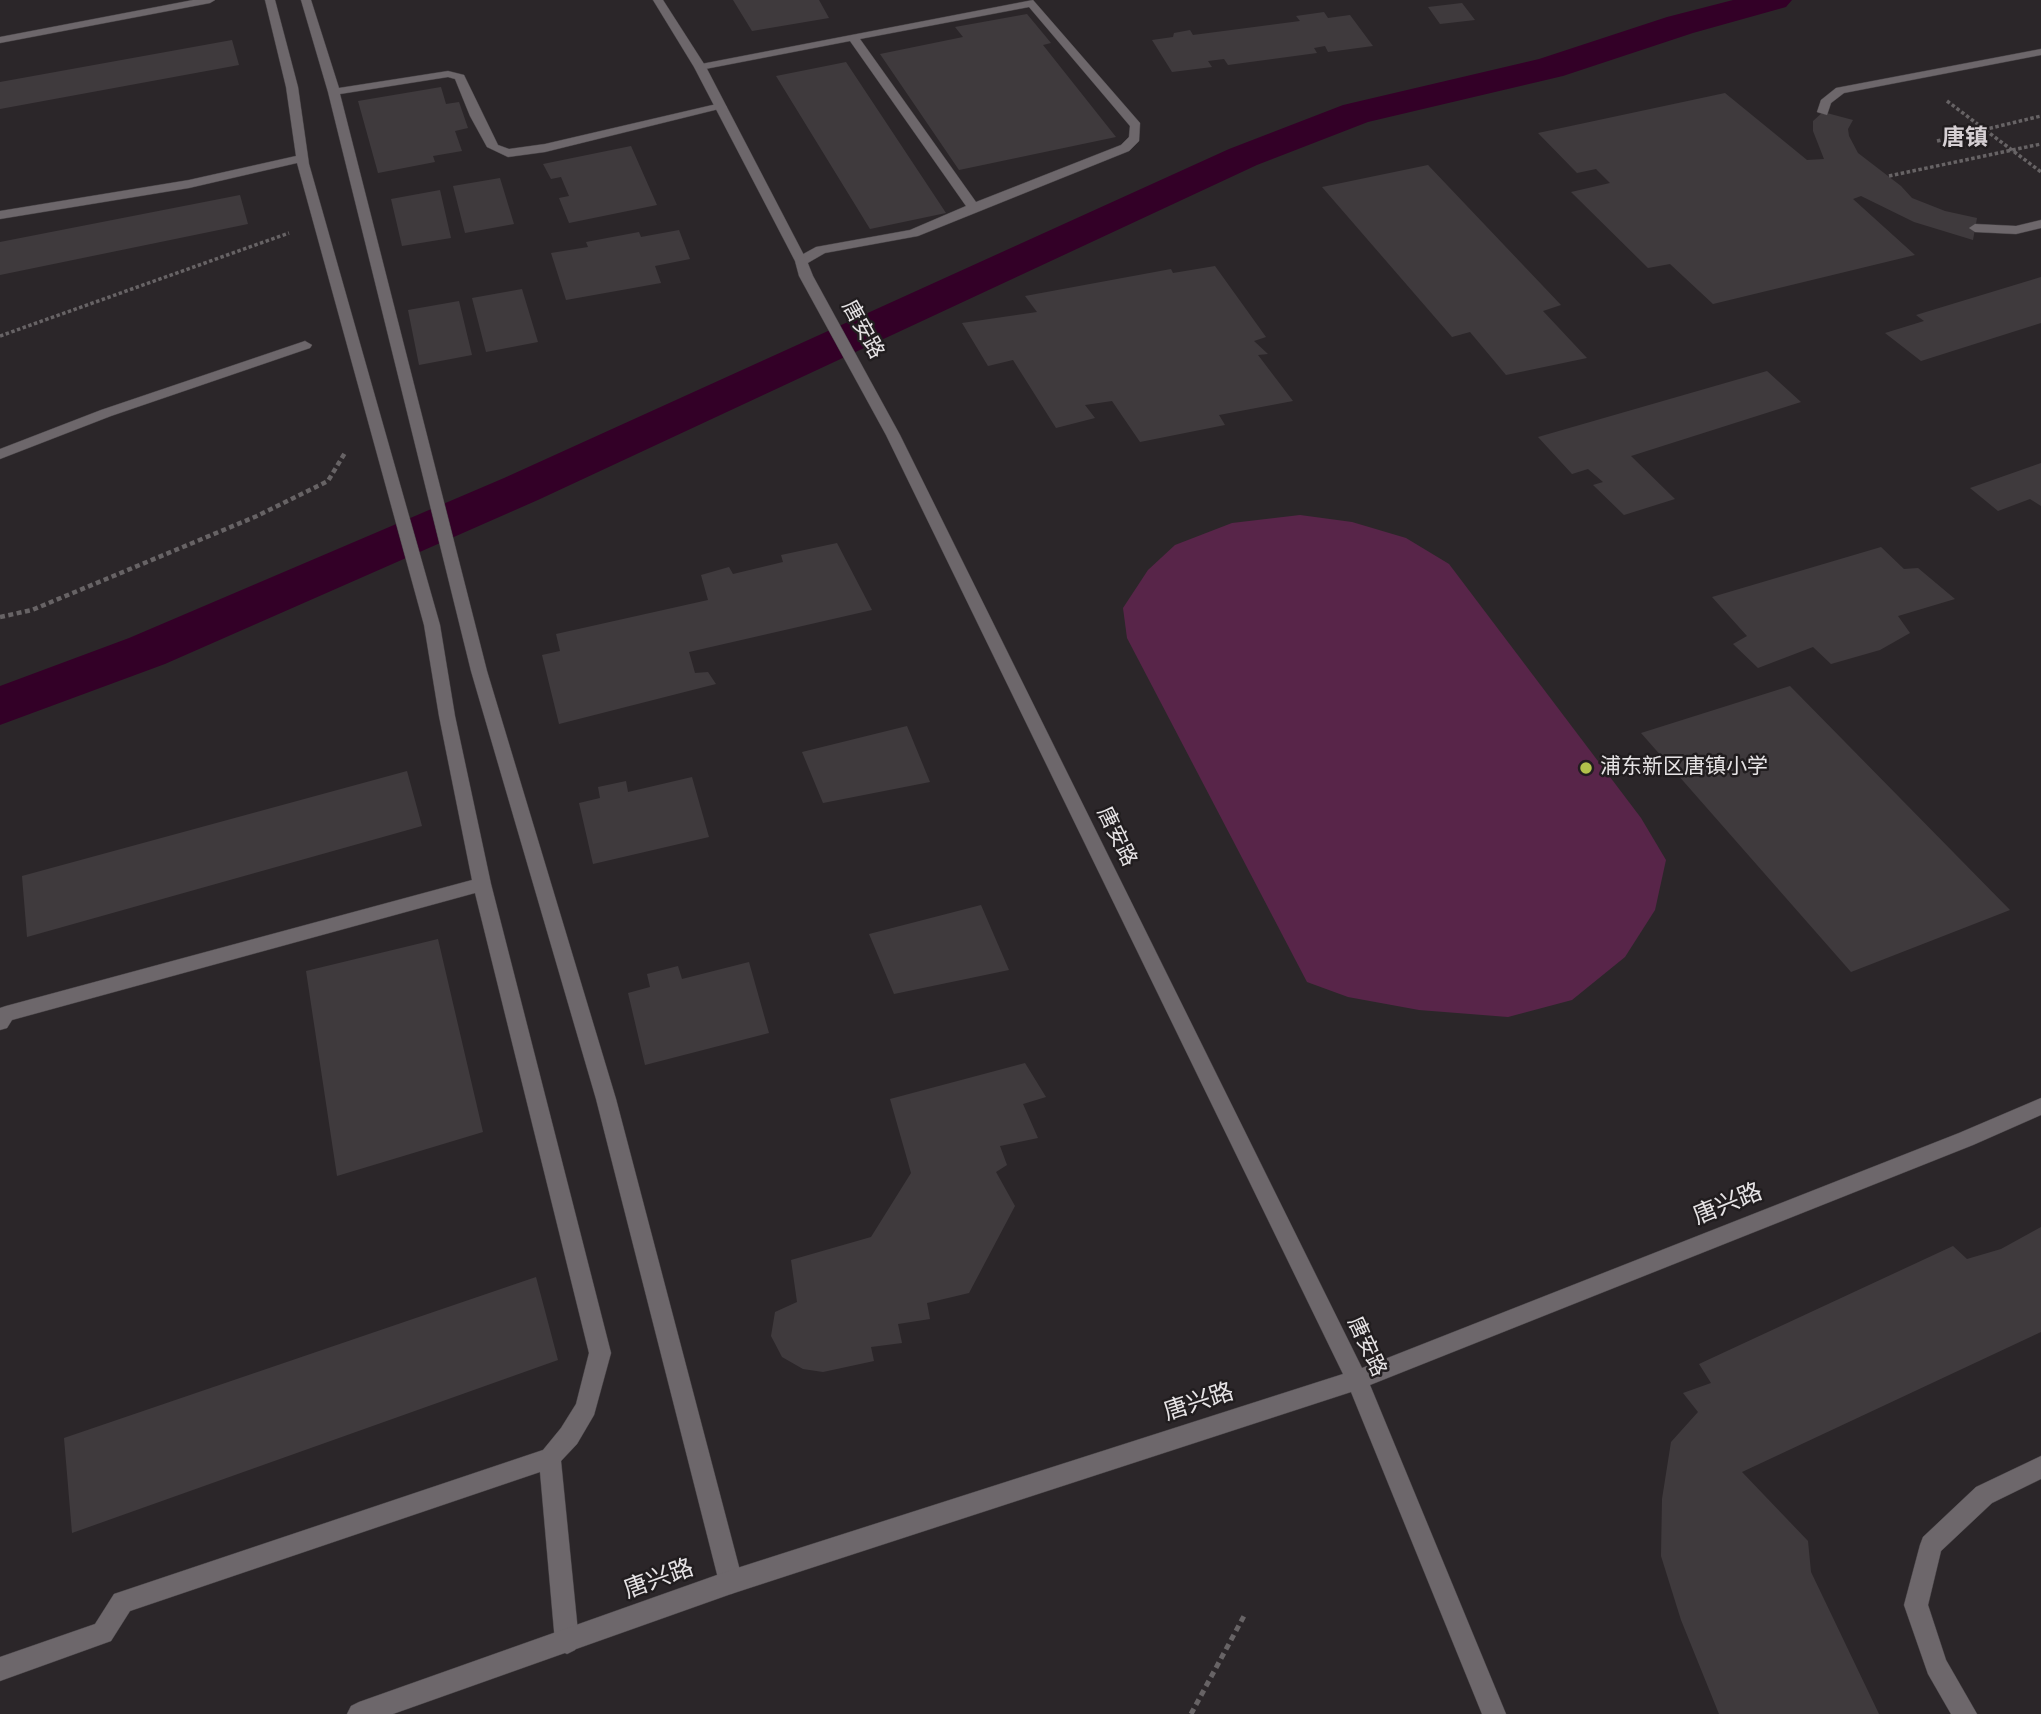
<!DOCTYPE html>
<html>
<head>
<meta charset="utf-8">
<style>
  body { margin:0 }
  canvas { display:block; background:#2b2629 }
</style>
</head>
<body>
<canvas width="2041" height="1714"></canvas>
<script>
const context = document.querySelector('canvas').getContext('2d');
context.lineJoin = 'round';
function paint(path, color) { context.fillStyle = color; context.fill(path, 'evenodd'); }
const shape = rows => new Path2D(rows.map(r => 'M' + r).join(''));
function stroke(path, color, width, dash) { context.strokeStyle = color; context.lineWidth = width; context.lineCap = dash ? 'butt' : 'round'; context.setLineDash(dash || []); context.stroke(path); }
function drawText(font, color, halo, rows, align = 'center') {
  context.font = font + ' "Source Serif 4","Noto Sans SC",serif'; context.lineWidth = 5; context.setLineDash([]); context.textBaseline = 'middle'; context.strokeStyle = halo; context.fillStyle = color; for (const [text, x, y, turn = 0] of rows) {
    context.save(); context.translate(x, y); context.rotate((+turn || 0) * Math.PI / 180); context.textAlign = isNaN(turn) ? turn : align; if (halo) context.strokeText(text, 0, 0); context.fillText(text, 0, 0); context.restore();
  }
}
const green = shape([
  [1300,515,1352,522,1406,538,1449,564,1641,818,1666,860,1655,910,1625,957,1572,1000,1508,1017,1419,1010,1348,997,1307,982,1127,638,1123,608,1148,570,1175,545,1232,523]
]);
const canal = shape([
  [1733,0,1792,0,1786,7,1693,33,1563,76,1368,122,1257,165,538,500,165,664,0,725,0,686,129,638,504,478,1229,149,1343,105,1539,59,1667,17,1733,0]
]);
const building = shape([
  [733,0,819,0,829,18,752,31],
  [1462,3,1475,20,1440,24,1428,7],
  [1324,12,1328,18,1350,15,1373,46,1328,52,1325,46,1314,48,1317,53,1228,65,1224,59,1208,61,1212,67,1172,72,1152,40,1173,37,1174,33,1190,30,1193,35,1300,21,1296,16],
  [1027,14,1051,43,1043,45,1116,137,959,170,880,54,963,37,955,27],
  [232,40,239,65,0,109,0,82],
  [846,62,946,213,870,229,776,76],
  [441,87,446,104,459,102,468,128,455,131,462,151,433,156,435,162,378,173,358,101],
  [1725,93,1807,160,1824,159,1813,131,1813,121,1823,112,1853,120,1848,129,1849,136,1858,153,1901,186,1912,198,1945,211,1977,218,1973,240,1914,222,1861,196,1853,199,1915,255,1713,304,1670,264,1648,268,1571,192,1610,183,1596,169,1577,173,1538,133],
  [631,146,657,205,569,223,559,198,569,196,561,177,551,179,543,164],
  [1428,165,1561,305,1543,311,1587,358,1506,375,1470,332,1452,337,1322,187],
  [500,178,514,224,465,233,453,186],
  [440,190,451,238,402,246,391,199],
  [240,195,248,224,0,275,0,242],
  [679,230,690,259,655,266,661,283,566,300,551,253,588,247,586,242,639,232,641,237],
  [1215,266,1266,337,1254,341,1268,354,1258,355,1293,401,1219,415,1225,425,1140,442,1112,401,1085,405,1095,418,1056,428,1013,360,988,366,962,323,1037,312,1025,296,1171,269,1173,273],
  [2041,277,2041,323,1921,361,1885,333,1924,321,1916,315],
  [522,289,538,342,486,352,472,298],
  [459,301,472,355,419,365,408,310],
  [1767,371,1801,402,1631,456,1675,499,1624,515,1593,485,1603,482,1588,469,1572,474,1538,437],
  [2041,463,2041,506,2030,499,1998,511,1970,488],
  [837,543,872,610,689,652,695,673,708,672,716,684,559,724,542,655,560,651,556,634,708,600,701,575,729,567,733,574,783,562,781,555],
  [1881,547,1904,569,1918,568,1955,599,1898,616,1910,633,1880,650,1831,664,1813,647,1758,668,1733,644,1747,636,1712,597],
  [1790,686,2010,910,1851,972,1641,733],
  [907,726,930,782,823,803,802,752],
  [407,771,422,826,27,937,22,876],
  [692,777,709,837,593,864,579,803,600,798,598,787,626,781,628,792],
  [981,905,1009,970,894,994,869,934],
  [438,939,483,1132,337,1176,306,971],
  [749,962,769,1033,645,1065,628,993,650,987,647,974,678,966,682,979],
  [1025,1063,1046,1097,1023,1104,1038,1138,1000,1146,1007,1165,996,1172,1015,1206,969,1293,927,1303,930,1319,898,1324,902,1343,871,1347,874,1361,823,1372,803,1369,782,1357,771,1336,775,1312,797,1302,791,1260,871,1237,911,1173,890,1099],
  [2041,1227,2041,1332,1742,1472,1808,1541,1811,1572,1879,1714,1719,1714,1681,1620,1661,1556,1662,1499,1671,1442,1698,1412,1683,1393,1711,1383,1699,1364,1953,1246,1967,1259,2001,1249],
  [536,1277,558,1360,72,1533,64,1438]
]);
const pathFar2 = shape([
  [1947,101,2041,172],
  [1937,141,2041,116],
  [1889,176,2041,144],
  [0,336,289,233]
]);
const pathFar1 = shape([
  [0,617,32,610,257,516,328,481,346,451]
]);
const path = shape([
  [1191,1714,1244,1616]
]);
const lane = shape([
  [265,0,275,0,298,87,309,164,440,625,455,716,491,884,611,1353,594,1415,577,1444,561,1461,579,1642,575,1650,567,1654,559,1650,555,1642,540,1472,130,1611,111,1641,0,1681,0,1657,95,1624,114,1594,543,1450,561,1428,576,1404,589,1353,475,893,12,1020,7,1028,0,1030,0,1008,6,1006,472,880,439,716,424,625,297,163,189,188,0,219,0,211,189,180,296,156,286,87,265,0],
  [301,0,311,0,339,88,448,71,464,75,498,145,509,149,545,144,721,103,727,107,545,152,508,157,487,147,470,116,455,79,448,77,340,94,487,671,616,1099,743,1582,739,1590,731,1594,723,1590,719,1582,596,1099,471,671,328,92,301,0],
  [1033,0,1140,123,1139,141,1129,151,918,236,825,253,806,264,796,264,796,258,816,247,910,230,966,206,850,41,700,70,694,67,696,65,1033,0],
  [1029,7,1130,126,1129,137,1121,145,976,202,860,39,1029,7],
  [2041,49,2041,55,1844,93,1831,103,1827,115,1817,112,1821,100,1836,88,2041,49],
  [2041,220,2041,228,2016,234,1975,232,1969,228,1975,224,2016,226,2041,220],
  [305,341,312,345,310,348,111,416,0,459,0,449,101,410,305,341],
  [2041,1456,2041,1479,1992,1503,1941,1551,1928,1605,1946,1660,1977,1714,1951,1714,1928,1674,1904,1605,1920,1545,1923,1537,1976,1487,2041,1456]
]);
const street = shape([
  [193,0,215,0,210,3,0,43,0,37,193,0],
  [653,0,663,0,706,67,807,261,813,276,900,435,1362,1368,1959,1133,2041,1098,2041,1115,1973,1145,1370,1385,1506,1714,1482,1714,1351,1392,731,1594,393,1714,347,1714,351,1706,359,1702,731,1570,1343,1374,886,435,799,276,795,261,694,67,653,0]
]);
const markers = [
  [1586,768,7,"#b2c24b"]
];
const streetNames = [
  ["唐安路",862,330,61],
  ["唐安路",1116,837,64],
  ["唐安路",1366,1347,65]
];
const poiNames = [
  ["浦东新区唐镇小学",1600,768]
];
const farDistrictnames = [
  ["唐镇",1965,139]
];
const nearStreetnames = [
  ["唐兴路",1728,1205,-22],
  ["唐兴路",1199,1403,-18],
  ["唐兴路",659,1580,-20]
];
paint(green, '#582549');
paint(canal, '#330027');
paint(building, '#3f3a3d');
stroke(lane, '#464245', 1);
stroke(street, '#464245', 1);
stroke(pathFar2, '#676365', 3.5, [3.5, 2.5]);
stroke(pathFar1, '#676365', 4.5, [5, 3.5]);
stroke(path, '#676365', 5, [6, 4.5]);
paint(lane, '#6d676b');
paint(street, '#6d676b');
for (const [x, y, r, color] of markers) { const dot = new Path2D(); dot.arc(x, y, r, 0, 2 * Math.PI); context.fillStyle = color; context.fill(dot); stroke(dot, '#211d1f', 2.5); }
drawText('21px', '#e6e3e5', '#211d1f', streetNames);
drawText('21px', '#e6e3e5', '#211d1f', poiNames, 'left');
drawText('bold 23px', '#d6d0d4', '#211d1f', farDistrictnames);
drawText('24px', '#e6e3e5', '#211d1f', nearStreetnames);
</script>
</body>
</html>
